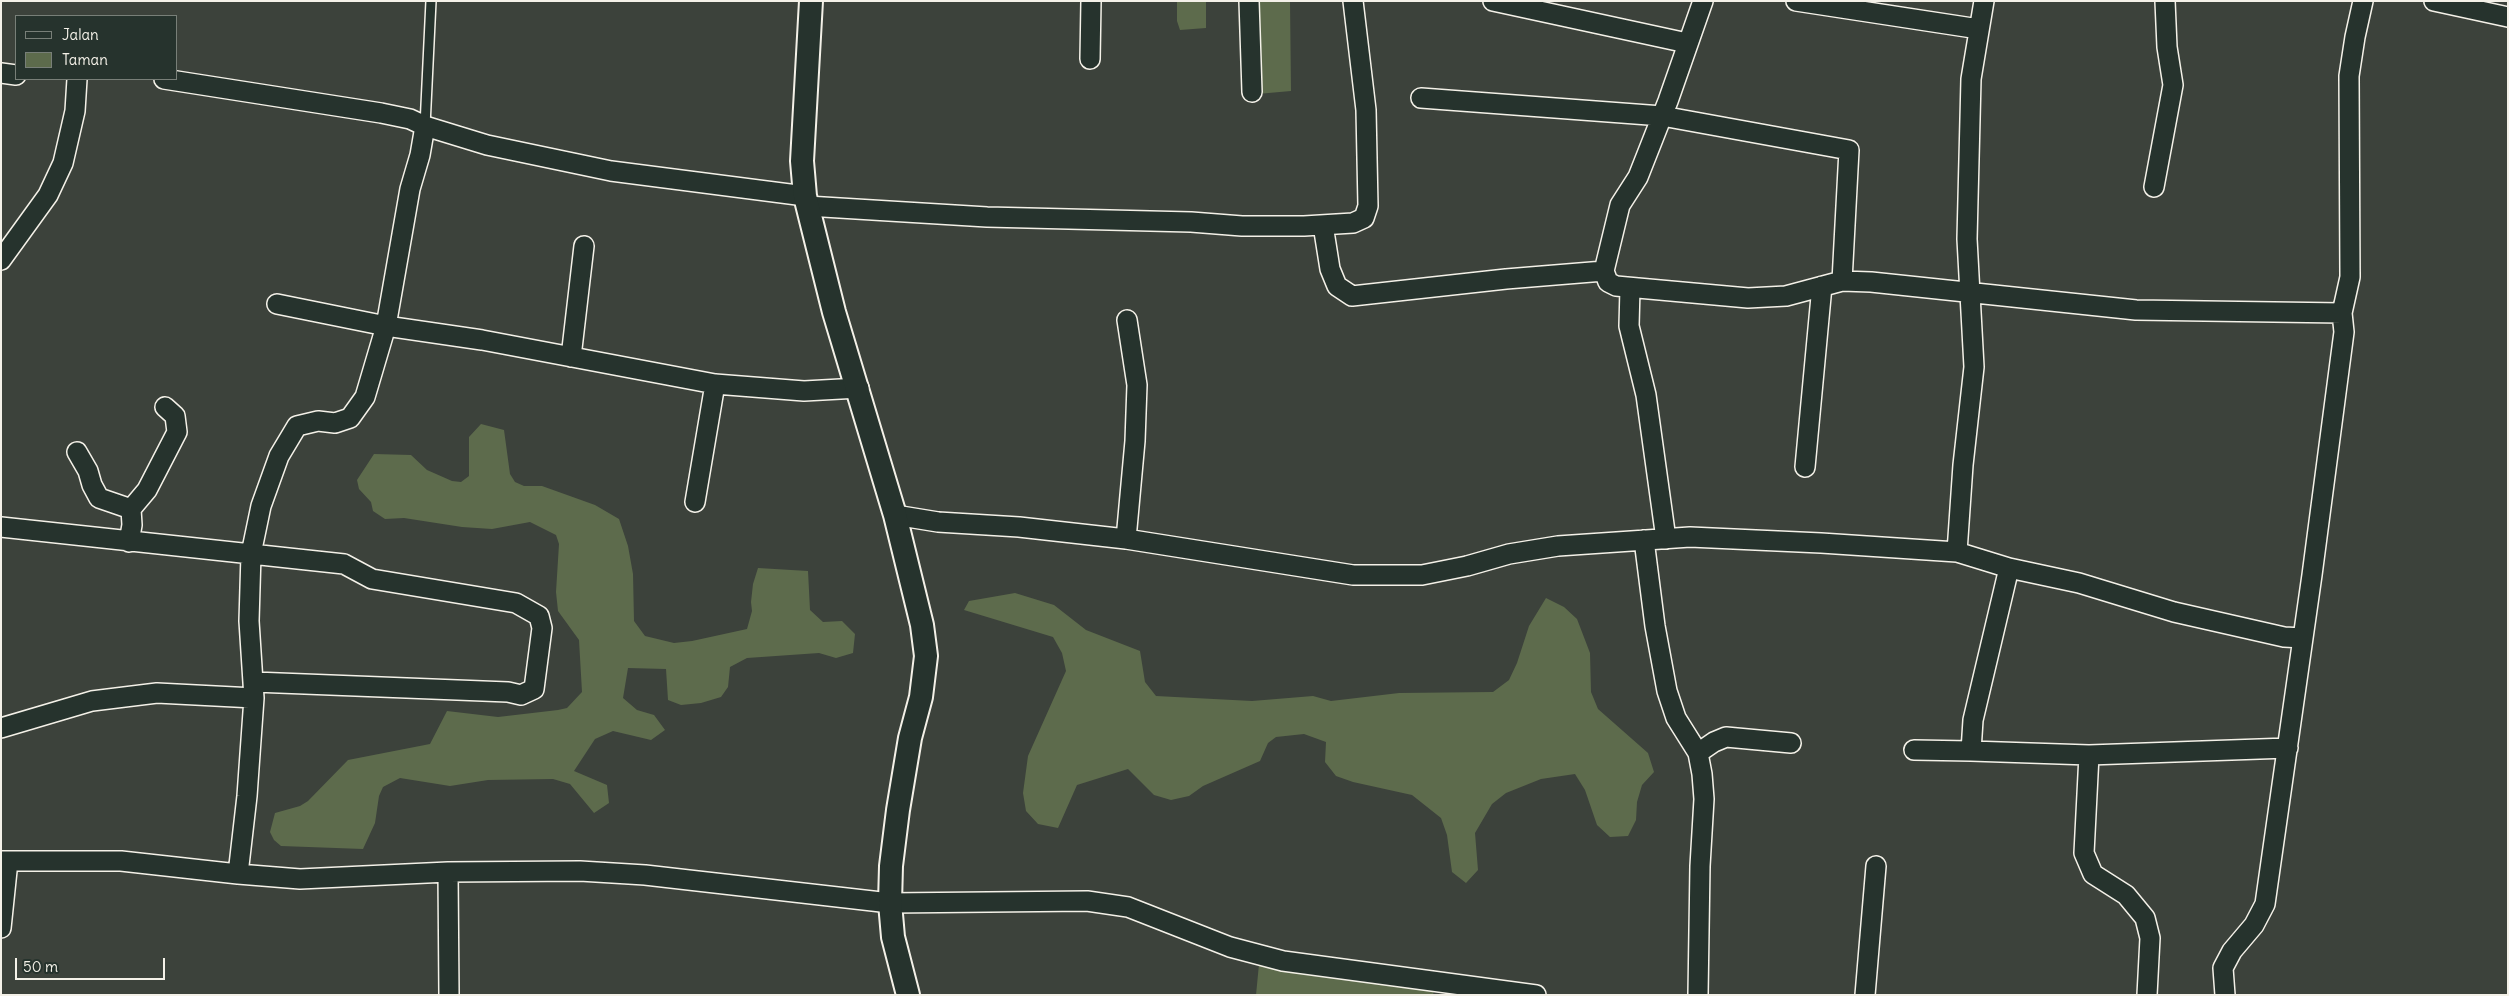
<!DOCTYPE html>
<html>
<head>
<meta charset="utf-8">
<style>
  body { margin:0 }
  #map { position:relative; width:2509px; height:996px; overflow:hidden; background:#3c423b; font-family:Delius,sans-serif }
  canvas { display:block }
  .frame { position:absolute; inset:0; border:2px solid #f4f1e8; pointer-events:none }
  .legend { position:absolute; left:15px; top:15px; width:162px; height:65px; box-sizing:border-box; background:#26332d; border:1px solid #787f78; margin:0; padding:6px 9px; list-style:none; font-size:15px; color:#f4f1e8 }
  .legend li { display:flex; align-items:center; gap:10px; height:25px }
  .legend b { width:25px; border:1px solid #787f78 }
  .scale { position:absolute; left:15px; top:958px; width:150px; height:22px; box-sizing:border-box; border:2px solid #f4f1e8; border-top:0; padding-left:6px; font-size:15px; line-height:18px; white-space:nowrap; color:#f4f1e8; -webkit-text-stroke:4px #26332d; paint-order:stroke }
</style>
</head>
<body>
<div id="map">
<canvas width="2509" height="996"></canvas>
<div class="frame"></div>
<ul class="legend">
<li><b style="height:6px;background:#26332d"></b>Jalan</li>
<li><b style="height:14px;background:#5d6b4c"></b>Taman</li>
</ul>
<div class="scale">50 m</div>
</div>
<script>
const context = document.querySelector('canvas').getContext('2d');
context.lineJoin = 'round';
function paint(path, color) { context.fillStyle = color; context.fill(path, 'evenodd'); }
const shape = rows => new Path2D(rows.map(r => 'M' + r).join(''));
function stroke(path, color, width, dash) { context.strokeStyle = color; context.lineWidth = width; context.lineCap = dash ? 'butt' : 'round'; context.setLineDash(dash || []); context.stroke(path); }
const green = shape([
  [1177,1,1206,1,1206,28,1180,30,1177,21],
  [1241,1,1290,1,1291,91,1246,95],
  [481,424,504,430,510,474,515,482,524,486,542,486,595,505,619,519,628,546,633,574,634,621,645,636,674,643,692,641,747,629,752,611,751,602,753,584,758,568,808,571,810,610,823,622,842,621,855,634,853,653,836,658,819,653,747,658,730,667,728,687,721,697,701,703,681,705,668,700,666,669,628,668,623,698,637,710,654,715,665,730,651,740,613,731,595,739,574,771,607,785,609,803,594,813,570,784,553,779,488,780,450,786,400,778,383,787,379,796,375,823,363,849,281,846,274,840,270,832,275,813,300,806,308,801,348,760,430,744,447,711,498,717,558,710,567,708,582,692,579,640,558,611,556,592,559,544,556,535,530,522,492,529,462,527,404,518,385,519,373,511,371,502,359,489,357,480,374,454,411,455,427,470,452,481,461,482,469,476,469,437],
  [1015,593,1054,605,1086,630,1140,651,1145,682,1156,696,1252,701,1313,696,1331,701,1399,693,1493,692,1509,680,1517,663,1529,626,1546,598,1564,607,1577,619,1590,653,1591,692,1598,709,1648,753,1654,772,1642,785,1637,802,1636,820,1628,836,1610,837,1597,825,1585,790,1575,774,1541,779,1506,793,1492,804,1475,833,1478,870,1466,883,1452,872,1447,835,1441,818,1412,795,1353,782,1336,776,1325,762,1326,742,1304,734,1276,737,1268,743,1260,761,1203,786,1189,796,1171,800,1154,795,1128,769,1077,785,1058,828,1038,824,1026,811,1023,793,1028,756,1066,671,1062,653,1053,637,964,610,969,601],
  [1259,964,1435,986,1433,995,1256,995]
]);
const service = shape([
  [425,126,431,1]
]);
const minor = shape([
  [1249,1,1252,92],
  [1493,1,1687,43],
  [1703,1,1668,101,1638,177,1620,205,1604,271,1608,282,1616,286,1748,298,1786,296,1842,281,1871,282,2136,310,2342,313,2350,277,2349,76,2355,37,2363,1],
  [1796,1,1979,29],
  [2434,1,2508,17],
  [1090,59,1091,1],
  [1,73,16,75],
  [164,79,381,113,410,119,425,126],
  [1421,98,1662,116,1849,150,1842,281],
  [2154,187,2173,85,2167,47,2165,1],
  [805,196,611,171,487,145,425,126,420,155,410,189,386,326,482,340,715,384,804,391,859,388],
  [807,206,987,217,1191,222,1242,226,1304,226,1353,223,1364,218,1368,206,1366,110,1353,1],
  [1323,225,1330,269,1337,286,1352,296,1506,279,1604,271],
  [1,260,48,195,63,163,75,111,77,79],
  [1630,288,1629,326,1646,395,1666,539],
  [277,304,386,326,365,397,350,418,335,423,318,421,297,426,279,456,261,506,251,554,249,621,254,698,247,796,238,874,300,879,448,872,580,871,645,875,890,903,1087,901,1128,907,1230,947,1283,961,1536,995],
  [571,357,584,246],
  [77,452,88,471,92,485,99,498,131,509,132,525,129,542],
  [1805,467,1822,286],
  [695,502,715,384],
  [131,509,147,490,177,432,175,416,165,407],
  [895,515,938,522,1019,527,1126,539,1353,575,1422,575,1467,566,1509,554,1558,546,1690,537,1821,543,1957,552,2009,568,2079,583,2174,612,2284,637,2303,638],
  [1,527,344,564,372,579,516,603,539,616,542,628,534,689,521,695,508,692,254,682],
  [1126,539,1135,441,1137,385,1127,320],
  [1644,540,1655,626,1667,691,1676,718,1698,753,1702,774,1704,799,1700,866,1698,995],
  [1957,552,1963,465,1974,367,1967,239,1971,79,1984,1],
  [2009,568,1973,720,1971,751,2089,755,2288,748],
  [1,728,92,701,157,693,254,698],
  [1914,750,1971,751],
  [1698,753,1714,742,1726,737,1791,743],
  [2089,755,2084,853,2093,874,2126,895,2145,918,2150,938,2147,995],
  [1,861,121,861,238,874],
  [448,872,449,995],
  [1,928,8,861],
  [1865,995,1876,866],
  [2225,995,2223,968,2232,951,2254,925,2265,904,2312,575,2344,332,2342,313]
]);
const tertiary = shape([
  [811,1,802,161,805,196,834,312,895,515,922,625,926,656,921,697,910,738,898,810,891,866,890,903,893,937,908,995]
]);
paint(green, '#5d6b4c');
stroke(service, '#f4f1e8', 12);
stroke(minor, '#f4f1e8', 22);
stroke(tertiary, '#f4f1e8', 26);
stroke(service, '#26332d', 9);
stroke(minor, '#26332d', 19);
stroke(tertiary, '#26332d', 22);
</script>
</body>
</html>
